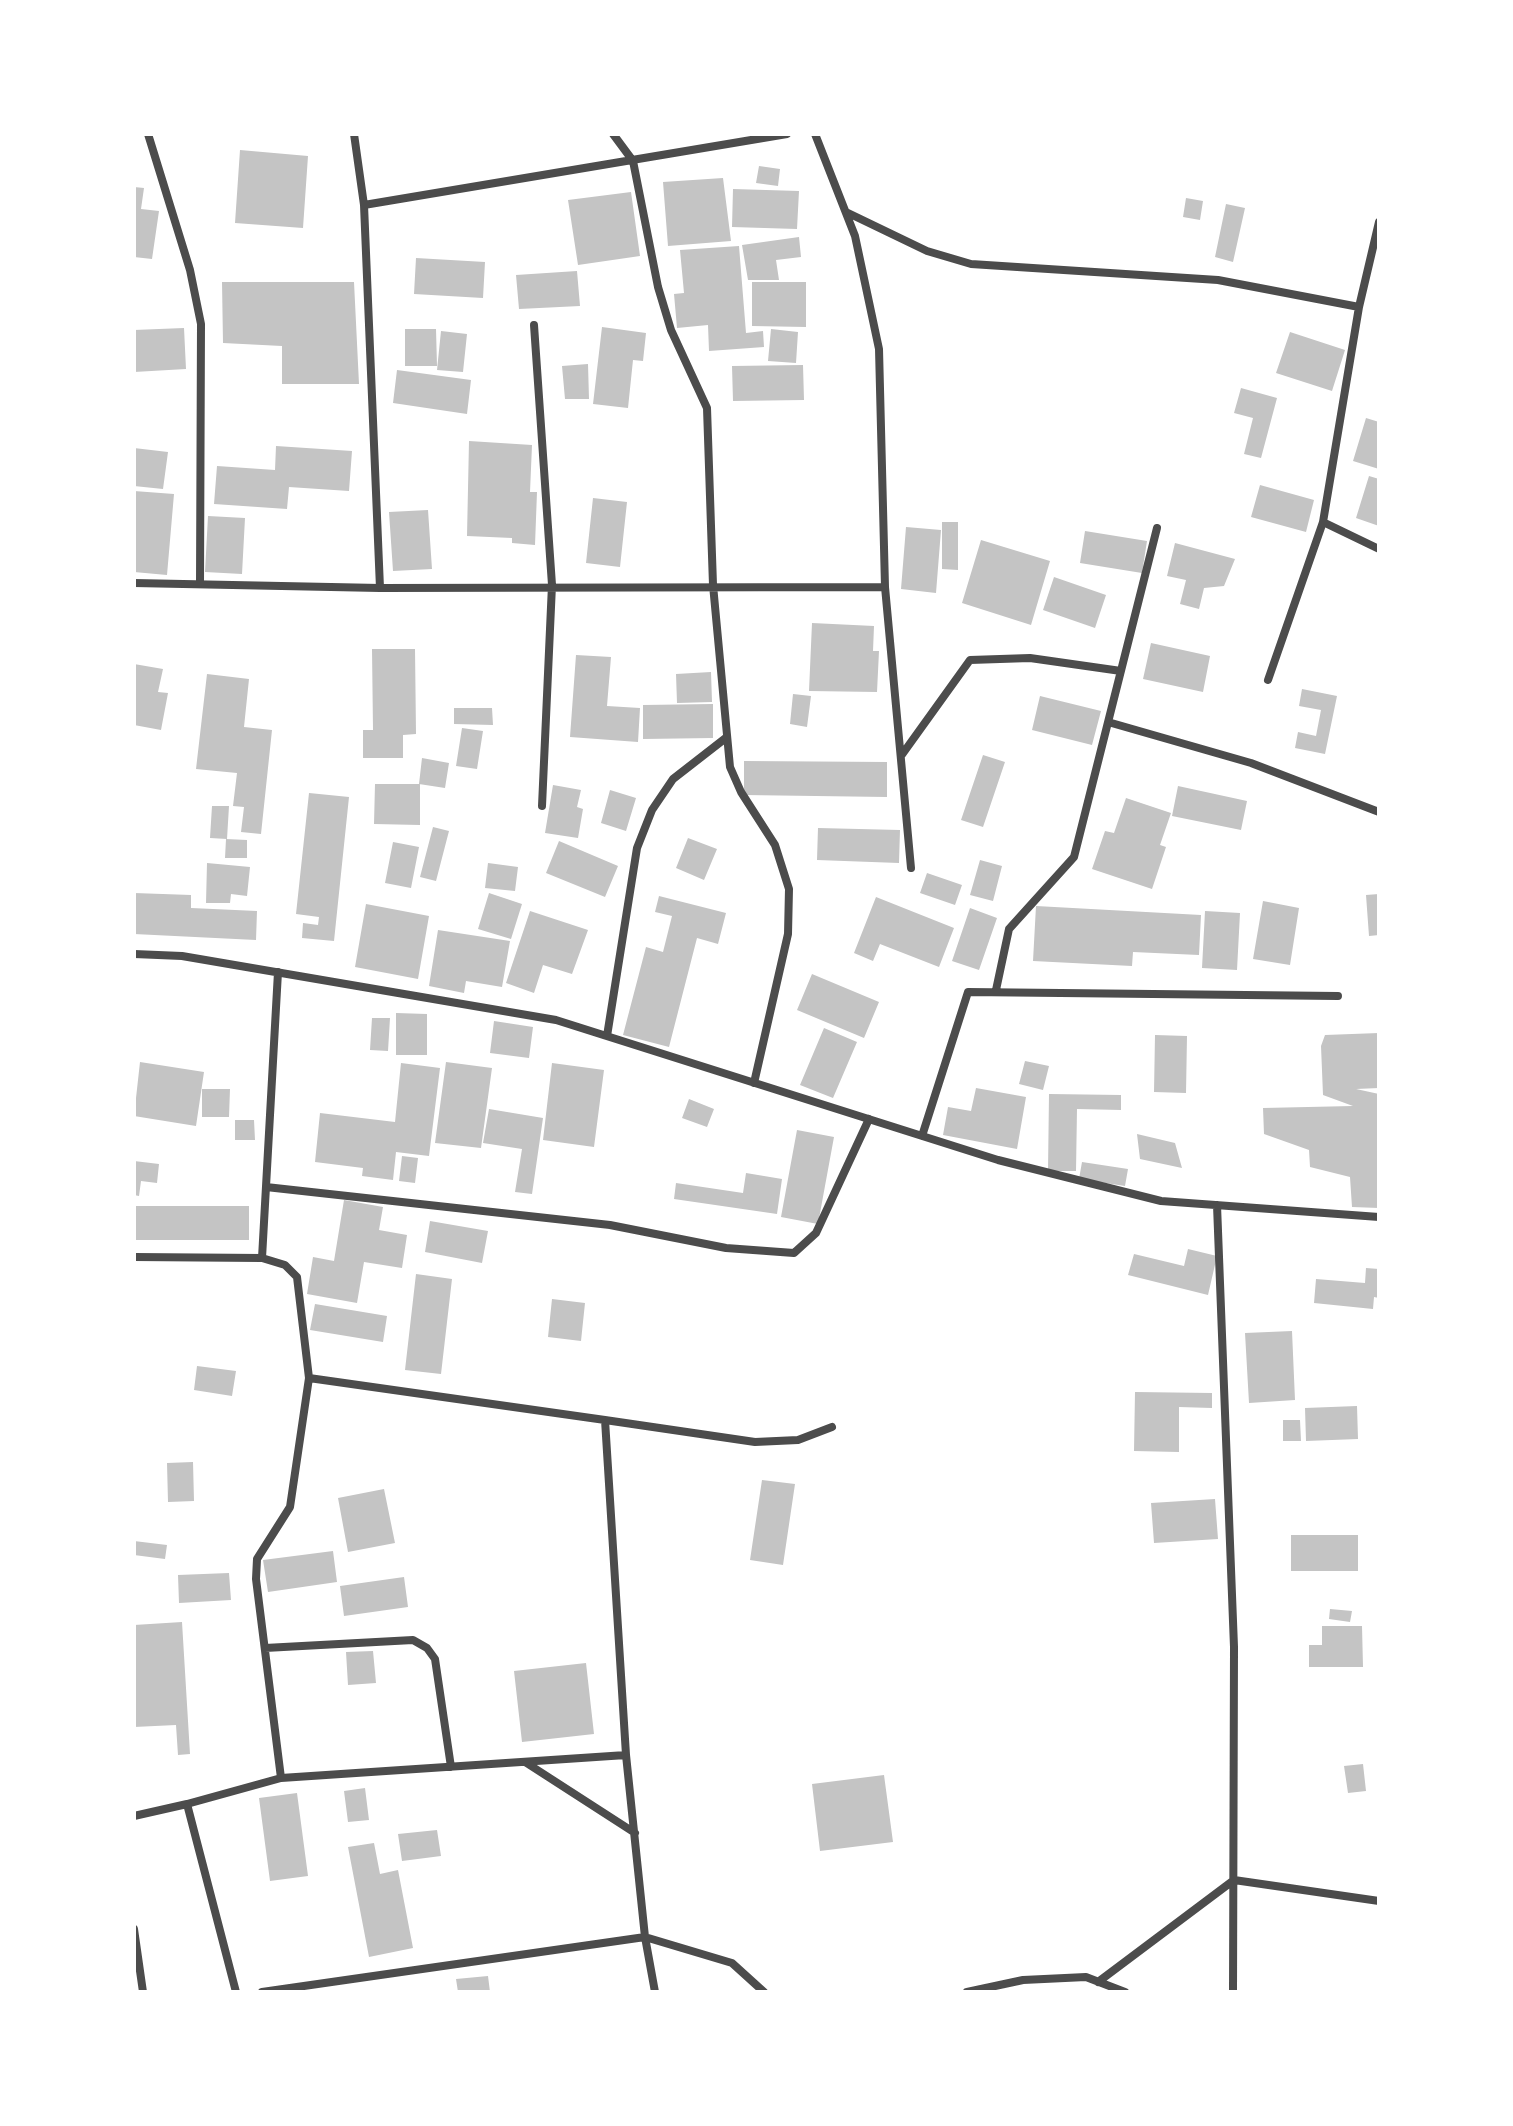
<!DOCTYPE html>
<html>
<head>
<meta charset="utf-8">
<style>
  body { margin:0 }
  #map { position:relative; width:1513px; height:2126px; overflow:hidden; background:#fff; font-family:"Times New Roman",serif }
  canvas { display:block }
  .frame { position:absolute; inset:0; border:136px solid #fff; pointer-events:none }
</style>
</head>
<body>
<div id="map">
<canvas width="1513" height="2126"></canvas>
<div class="frame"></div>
</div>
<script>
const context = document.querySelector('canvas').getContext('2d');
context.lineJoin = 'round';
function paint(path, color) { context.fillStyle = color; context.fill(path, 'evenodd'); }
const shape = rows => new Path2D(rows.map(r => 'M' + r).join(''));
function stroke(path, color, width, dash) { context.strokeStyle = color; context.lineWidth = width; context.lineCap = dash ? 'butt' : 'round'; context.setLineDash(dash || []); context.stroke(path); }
const building = shape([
  [240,150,308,156,303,228,235,223],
  [759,166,780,169,778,186,756,183],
  [723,178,731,241,668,246,663,182],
  [134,187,144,188,141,209,159,211,152,259,134,257],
  [733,189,799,191,797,229,732,227],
  [631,192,640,256,578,265,568,200],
  [1186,198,1203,201,1200,220,1183,217],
  [1226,204,1245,208,1233,262,1215,257],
  [799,237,801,257,776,260,779,280,748,280,742,245],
  [739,246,746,333,763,331,764,347,709,351,708,325,677,328,674,294,684,293,680,250],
  [416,258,485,262,483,298,414,294],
  [577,271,580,306,519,309,516,275],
  [222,282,354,282,359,384,282,384,282,346,223,343],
  [752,282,806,282,806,327,752,326],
  [602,327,646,333,643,361,633,360,628,408,593,404],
  [184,328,186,369,134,372,134,330],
  [405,329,436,329,437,366,405,366],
  [771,329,798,332,796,363,768,361],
  [441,331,467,334,463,372,437,370],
  [1290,332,1345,350,1332,391,1276,373],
  [588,364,589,399,565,399,562,366],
  [803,365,804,400,733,401,732,366],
  [397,370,471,380,467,414,393,403],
  [1241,388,1277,398,1261,458,1244,454,1253,418,1234,413],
  [1366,418,1379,422,1379,469,1353,461],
  [469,441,532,445,530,492,537,492,535,545,512,543,512,538,467,536],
  [276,446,352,451,349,491,289,487,287,509,214,504,217,466,275,470],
  [134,448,168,452,163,489,134,486],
  [1369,476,1379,479,1379,526,1356,518],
  [1260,485,1314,500,1306,532,1251,517],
  [134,491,174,494,167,575,134,572],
  [593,498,627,502,620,567,586,563],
  [428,510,432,569,393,571,389,512],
  [208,516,245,518,242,574,205,572],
  [942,522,958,522,958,570,942,569],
  [906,527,941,530,936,593,901,589],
  [1085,531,1147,541,1142,573,1080,563],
  [981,540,1050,561,1031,625,962,603],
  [1175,543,1235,559,1224,586,1204,588,1199,609,1180,604,1186,580,1167,576],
  [1054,577,1106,595,1095,628,1043,610],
  [812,623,874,626,873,651,879,651,877,692,809,691],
  [1151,643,1210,656,1203,692,1143,679],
  [372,649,415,649,416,734,403,735,403,758,363,758,363,730,373,730],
  [576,655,611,657,607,706,640,708,638,742,570,737],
  [134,664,163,669,158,692,168,693,161,730,134,725],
  [711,672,712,702,677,703,676,674],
  [207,674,249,679,244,727,272,730,261,834,241,832,244,807,233,806,237,773,196,769],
  [1302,689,1337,696,1325,754,1295,748,1298,732,1316,736,1321,710,1299,706],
  [793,694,811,696,807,727,790,724],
  [1040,696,1101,711,1092,745,1032,730],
  [713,704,713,738,643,739,643,705],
  [454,708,492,708,493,725,454,724],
  [462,728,483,731,477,769,456,766],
  [983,755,1005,762,983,827,961,820],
  [422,758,449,763,445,788,419,784],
  [744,761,887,762,887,797,744,795],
  [375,784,420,784,420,825,374,824],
  [553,785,581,790,577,807,583,809,578,838,545,833],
  [1178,786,1247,801,1241,830,1172,816],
  [610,790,636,798,626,831,601,823],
  [309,793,349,797,334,941,302,938,303,923,318,925,319,917,296,914],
  [1126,798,1171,813,1160,845,1166,847,1152,889,1092,869,1105,831,1114,833],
  [212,806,229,806,227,839,210,838],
  [433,827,449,831,436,881,420,877],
  [818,828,900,830,899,863,817,860],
  [688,838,717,849,704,880,676,868],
  [226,839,247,840,247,858,225,858],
  [559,841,618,866,605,897,546,873],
  [393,842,419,847,411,888,385,883],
  [980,860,1002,866,993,901,970,895],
  [207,863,250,867,247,896,231,894,230,903,206,903],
  [488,863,518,867,515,891,485,888],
  [927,873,962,885,955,905,920,893],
  [134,893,191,895,191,908,257,911,256,940,134,934],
  [489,893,522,904,511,939,478,929],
  [1379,894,1379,935,1369,936,1366,895],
  [659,896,726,913,718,944,697,938,669,1047,623,1035,646,947,663,952,672,916,655,912],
  [876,897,954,928,939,967,880,944,873,961,854,953],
  [1263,901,1299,908,1290,965,1253,959],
  [366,904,429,916,418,979,355,967],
  [1036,906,1201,915,1199,955,1133,952,1132,966,1033,961],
  [970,908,997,918,979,970,952,961],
  [530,911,588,930,572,974,543,965,534,993,506,983],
  [1205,911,1240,913,1237,970,1202,968],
  [438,930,510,941,502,987,466,981,464,993,429,986],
  [812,974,879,1002,864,1038,797,1010],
  [396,1013,427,1014,427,1055,396,1055],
  [372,1018,390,1018,388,1051,370,1050],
  [494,1021,533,1027,529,1058,490,1053],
  [824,1028,857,1042,833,1098,800,1085],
  [1379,1033,1379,1088,1356,1089,1379,1094,1379,1208,1352,1207,1350,1177,1310,1167,1309,1150,1264,1134,1263,1108,1353,1106,1323,1095,1321,1046,1325,1035],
  [1155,1035,1187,1036,1186,1093,1154,1092],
  [1025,1061,1049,1066,1043,1090,1019,1084],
  [140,1062,204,1072,196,1126,134,1116],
  [446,1062,492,1068,481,1148,435,1143],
  [401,1063,440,1068,429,1156,396,1152,393,1180,362,1176,363,1168,315,1162,320,1113,395,1122],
  [552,1063,604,1070,594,1147,543,1140],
  [976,1088,1026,1097,1017,1149,943,1135,948,1107,971,1111],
  [202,1089,230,1089,229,1117,202,1117],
  [1049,1094,1121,1095,1121,1110,1077,1109,1076,1171,1048,1171],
  [689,1099,714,1109,707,1127,682,1118],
  [489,1109,543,1118,532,1194,515,1192,522,1149,483,1143],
  [235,1120,254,1120,255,1140,235,1140],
  [797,1130,834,1137,818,1224,781,1217],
  [1137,1134,1175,1143,1182,1168,1140,1159],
  [402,1156,418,1158,415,1183,399,1181],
  [134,1161,159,1164,157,1183,141,1181,139,1196,134,1195],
  [1082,1162,1128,1169,1125,1186,1079,1179],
  [746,1173,782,1179,777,1214,674,1199,676,1183,743,1193],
  [344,1200,383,1207,379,1230,407,1235,402,1268,364,1262,357,1303,307,1294,313,1257,334,1261],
  [134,1206,249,1206,249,1240,134,1240],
  [430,1221,488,1231,482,1263,425,1252],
  [1188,1249,1217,1256,1208,1295,1128,1275,1134,1254,1184,1266],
  [1366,1268,1379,1269,1379,1298,1374,1297,1373,1309,1314,1303,1316,1279,1365,1283],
  [416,1274,452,1279,441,1374,405,1370],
  [552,1299,585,1303,581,1341,548,1337],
  [315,1304,387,1316,383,1342,310,1330],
  [1292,1331,1295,1400,1249,1403,1245,1333],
  [197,1366,236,1371,232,1396,194,1390],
  [1135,1392,1212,1393,1212,1408,1179,1407,1179,1452,1134,1451],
  [1357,1406,1358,1439,1306,1441,1305,1408],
  [1283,1420,1300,1420,1301,1441,1283,1441],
  [193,1462,194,1501,168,1502,167,1463],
  [762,1480,795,1484,783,1565,750,1560],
  [384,1489,395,1543,348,1552,338,1498],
  [1215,1499,1218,1539,1154,1543,1151,1503],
  [1291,1535,1358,1535,1358,1571,1291,1571],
  [134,1541,167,1545,165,1559,134,1555],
  [333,1551,337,1582,268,1592,263,1560],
  [229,1573,231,1600,179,1603,178,1575],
  [404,1577,408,1607,344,1616,340,1586],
  [1330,1609,1352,1611,1350,1622,1329,1619],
  [182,1622,190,1754,178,1755,176,1725,134,1727,134,1625],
  [1322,1626,1362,1626,1363,1667,1309,1667,1309,1645,1322,1645],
  [373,1651,376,1683,348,1685,346,1652],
  [586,1663,594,1734,522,1742,514,1671],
  [1363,1764,1366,1791,1348,1793,1344,1766],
  [884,1775,893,1842,820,1851,812,1784],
  [365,1788,369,1820,348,1822,344,1791],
  [297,1793,308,1876,270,1881,259,1798],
  [437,1830,441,1856,402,1861,398,1834],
  [374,1843,380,1874,398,1870,413,1948,369,1957,348,1847],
  [488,1976,490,1992,458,1992,456,1979]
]);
const minor = shape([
  [148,134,190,270,201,324,200,583],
  [354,134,364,205],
  [613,134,633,161,658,287,671,330,707,408,713,585,730,767,741,792,775,845,789,889,788,934,754,1083],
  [815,134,855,236,879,349,885,587],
  [846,212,927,251,971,264,1218,280,1359,307],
  [1379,222,1359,307,1323,522,1379,549],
  [534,325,552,585,542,806],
  [134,583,380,588,885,587,911,868],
  [380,588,364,205,787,134],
  [1268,680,1323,522],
  [1108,722,1251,763,1379,812],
  [901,756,970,660,1030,658,1121,671],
  [134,954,182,956,556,1020,998,1160,1161,1201,1379,1217],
  [996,990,1009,929,1074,857,1157,528],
  [607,1036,637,848,652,810,673,779,727,737],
  [922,1136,968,992,1338,996],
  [266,1187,610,1225,726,1248,794,1253,816,1233,869,1119],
  [1217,1205,1234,1647,1233,1992],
  [134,1257,262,1258,278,972],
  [262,1258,285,1265,297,1277,309,1378,605,1420,626,1755],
  [605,1420,755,1442,798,1440,832,1427],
  [265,1648,413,1640,427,1648,435,1659,451,1767],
  [525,1762,635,1833],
  [281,1778,256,1579,257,1559,290,1507,309,1378],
  [187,1804,281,1778,626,1755,645,1937,655,1992],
  [134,1816,187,1804,236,1992],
  [134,1929,143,1992],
  [1098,1982,1234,1880,1379,1901],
  [262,1992,645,1937,732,1963,764,1992],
  [967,1992,1023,1980,1086,1977,1125,1992]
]);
paint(building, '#c4c4c4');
stroke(minor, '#4c4c4c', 8);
</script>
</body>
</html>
